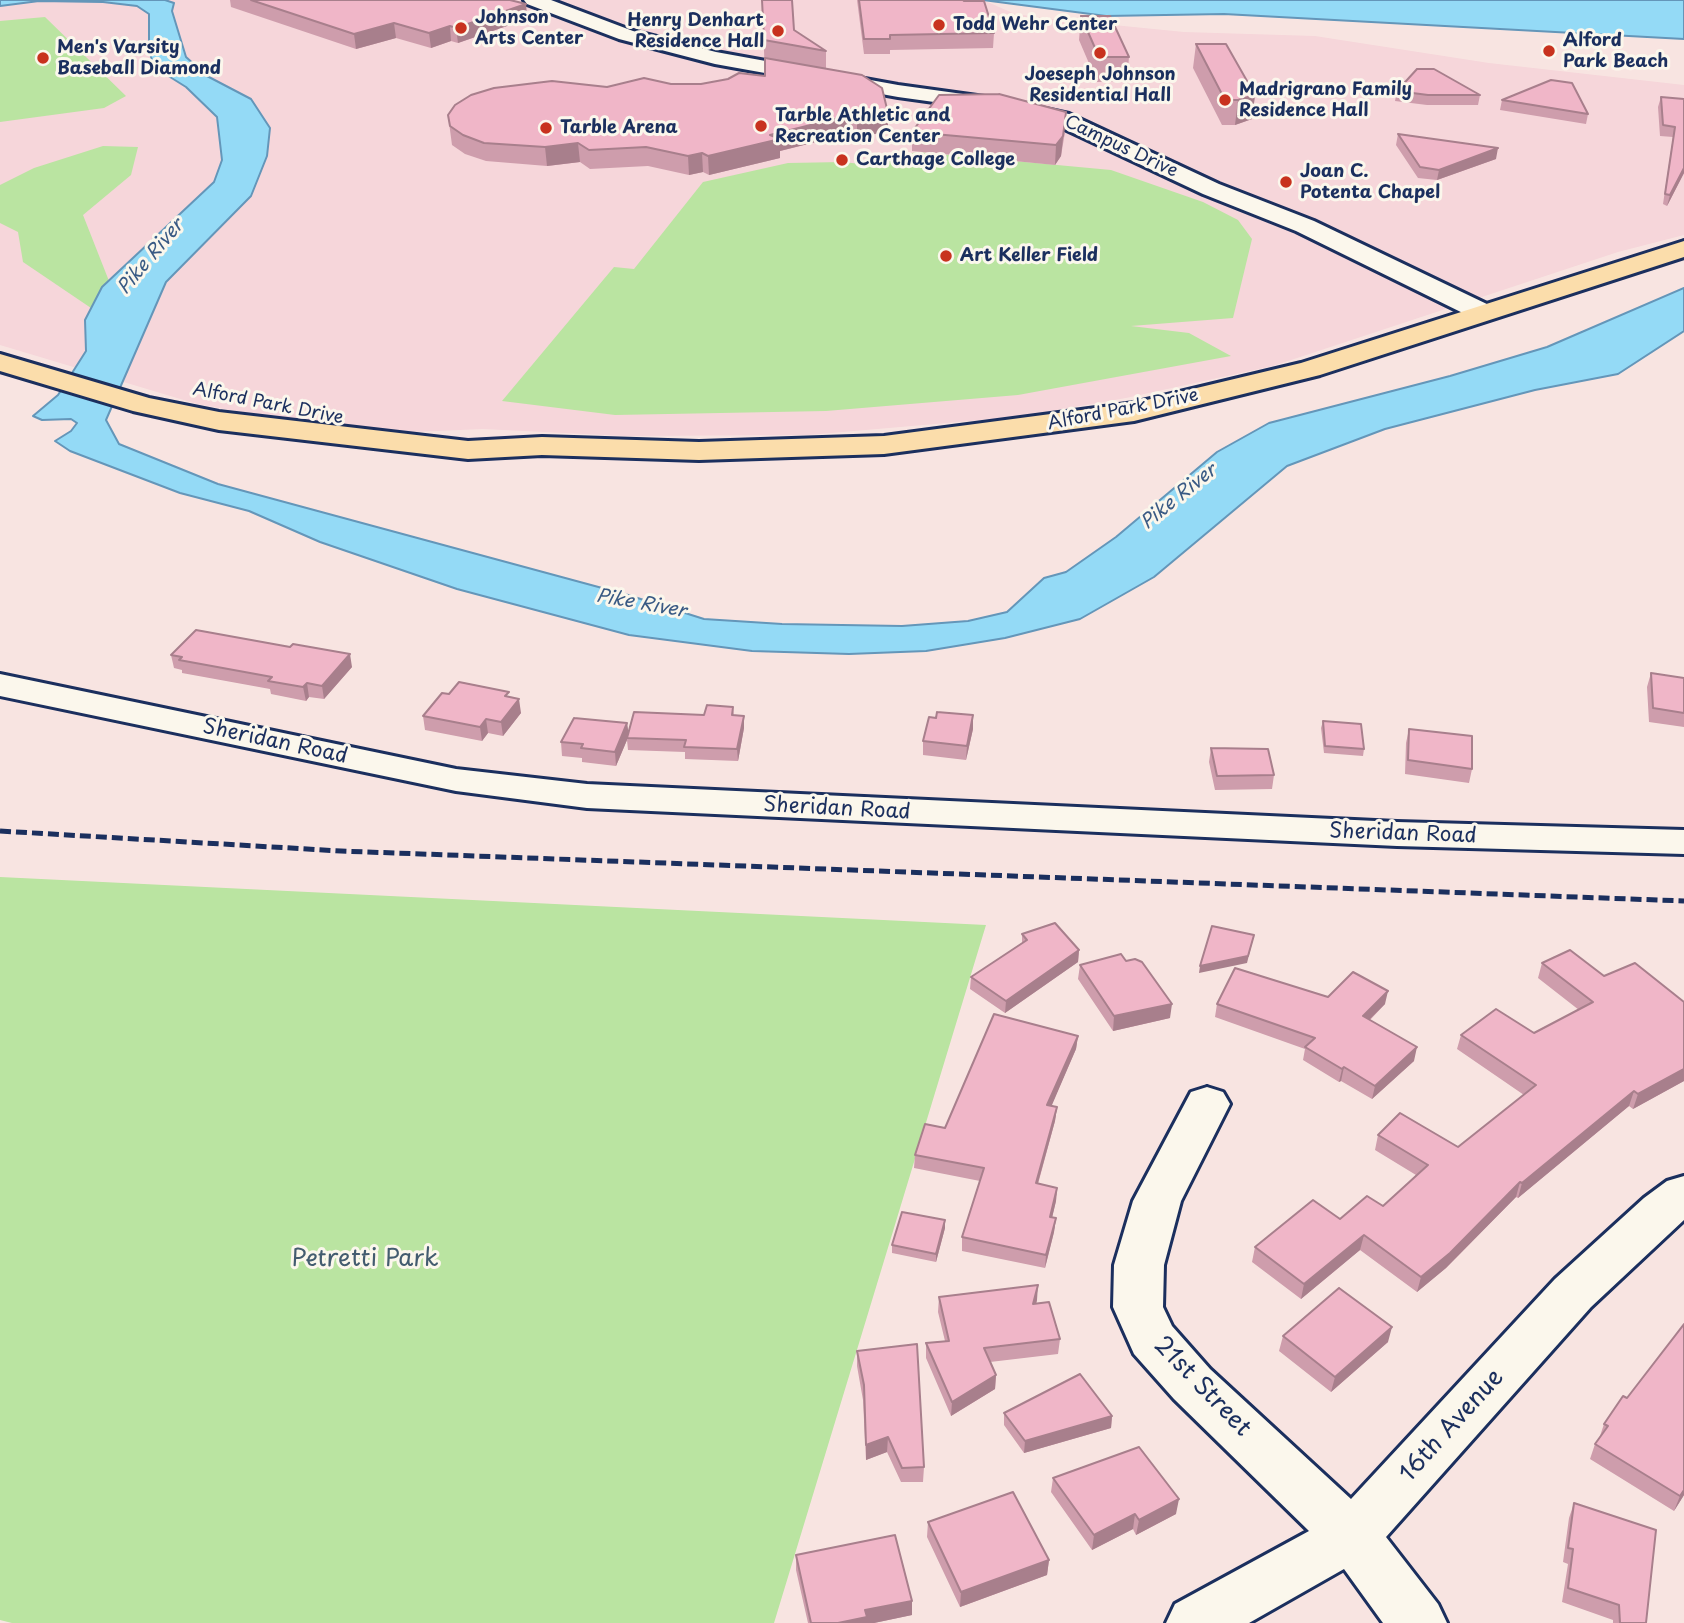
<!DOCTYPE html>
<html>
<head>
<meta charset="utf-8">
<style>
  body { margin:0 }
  canvas { display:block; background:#f8e4e1 }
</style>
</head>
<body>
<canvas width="1684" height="1623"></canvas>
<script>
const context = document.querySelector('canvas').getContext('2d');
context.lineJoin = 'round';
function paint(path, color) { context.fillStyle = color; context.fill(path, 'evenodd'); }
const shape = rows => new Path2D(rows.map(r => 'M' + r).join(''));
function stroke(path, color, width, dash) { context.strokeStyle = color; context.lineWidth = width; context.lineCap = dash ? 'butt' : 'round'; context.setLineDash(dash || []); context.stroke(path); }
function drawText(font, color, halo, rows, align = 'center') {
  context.font = font + ' "Playpen Sans",sans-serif'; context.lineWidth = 6; context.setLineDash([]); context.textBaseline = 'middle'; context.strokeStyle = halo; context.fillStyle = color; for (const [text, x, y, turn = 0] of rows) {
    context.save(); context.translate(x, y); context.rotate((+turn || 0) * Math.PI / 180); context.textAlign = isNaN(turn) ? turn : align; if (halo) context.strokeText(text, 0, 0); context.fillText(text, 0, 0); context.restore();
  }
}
const built = shape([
  [0,0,983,0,1015,14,1053,19,1184,32,1315,36,1489,63,1684,85,1684,235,1618,252,1273,366,1126,398,1016,417,808,435,625,436,483,429,391,433,280,419,197,404,0,345]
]);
const green = shape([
  [45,17,126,96,104,108,0,122,0,21],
  [103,146,138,147,131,175,83,215,109,281,91,308,23,262,18,232,0,223,0,185,34,168],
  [917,152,1111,170,1203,202,1238,220,1252,239,1233,318,1131,326,1189,333,1231,356,1018,395,826,411,615,415,502,401,614,267,634,269,703,182,788,163,843,162,879,166,884,159],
  [0,877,986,925,774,1623,12,1623,0,1620]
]);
const water = shape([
  [0,0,165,0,174,3,172,11,186,57,207,76,251,99,270,128,267,156,251,196,166,282,106,420,119,444,218,484,628,595,704,619,782,624,902,626,968,621,1007,612,1044,578,1066,572,1116,537,1217,452,1269,423,1450,376,1547,347,1684,288,1684,331,1618,374,1535,390,1385,429,1287,466,1154,577,1080,619,1005,638,926,651,849,654,752,651,629,635,457,589,320,542,249,511,180,493,70,451,55,441,71,431,77,423,71,419,42,420,33,416,58,395,86,351,85,320,102,287,214,182,222,160,217,117,186,87,154,67,149,50,149,14,137,6,103,2,39,1,0,6,0,0],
  [983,0,1684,0,1684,39,1224,14,1106,16,983,0]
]);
const minor = shape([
  [524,0,551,0,633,31,716,52,898,85,999,99,1069,114,1219,184,1314,221,1491,306,1495,312,1491,318,1482,320,1473,318,1296,231,1203,194,1054,124,999,111,898,97,715,64,619,39,527,4,524,0],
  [1207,1087,1223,1092,1230,1104,1181,1201,1164,1265,1163,1307,1172,1326,1210,1369,1351,1499,1555,1279,1644,1198,1667,1181,1684,1176,1684,1220,1591,1307,1386,1537,1438,1604,1447,1623,1383,1623,1344,1569,1249,1623,1166,1623,1175,1604,1309,1531,1174,1399,1134,1354,1113,1307,1114,1265,1133,1201,1191,1092,1207,1087]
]);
const tertiary = shape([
  [0,674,456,769,587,784,1397,822,1684,830,1684,854,1397,846,587,808,456,791,0,696,0,674]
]);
const primary = shape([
  [1684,241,1684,257,1320,375,1134,421,884,454,699,460,542,455,468,459,219,430,133,411,0,371,0,354,149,398,219,412,468,441,542,437,699,442,884,436,1134,403,1301,363,1684,241]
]);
const rail = shape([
  [0,831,341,851,1684,901]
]);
const wall = shape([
  [230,0,510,0,526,4,527,19,458,43,451,41,431,48,396,38,356,49,231,7],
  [762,0,794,30,826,51,826,69,888,131,857,138,848,134,839,136,780,151,780,158,709,175,703,172,689,175,648,166,590,169,580,162,547,166,486,161,465,154,452,145,448,115,607,87,671,84,701,84,765,76],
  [857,0,963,0,994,33,993,48,890,50,890,54,864,54],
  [1081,16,1129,57,1127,81,1097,82,1079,40],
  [1196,44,1255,95,1252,119,1235,125,1222,125,1193,68],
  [1397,91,1480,95,1478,105,1427,105,1395,101],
  [1661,97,1684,99,1684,173,1667,206,1663,204,1673,137,1660,136,1658,107],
  [1502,100,1588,114,1586,124,1500,110],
  [912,132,1065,132,1061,156,1055,165,912,151],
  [1398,134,1496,159,1437,180,1418,178,1396,145],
  [171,655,352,667,324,699,309,697,306,701,271,694,270,689,182,673,182,670,174,668],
  [1651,673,1684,678,1684,727,1649,722,1647,687],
  [449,694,509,697,521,713,503,736,488,733,482,741,425,730,423,716],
  [733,707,734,716,744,728,738,761,685,759,685,752,628,750,627,740,616,766,582,762,582,758,562,756,561,742,627,723,628,732,704,715],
  [973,715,973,729,966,760,923,755,923,741,936,718],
  [1323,721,1364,749,1363,756,1324,753,1321,728],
  [1409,729,1472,769,1469,783,1405,774,1406,743],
  [1211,748,1274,775,1272,789,1215,790,1209,762],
  [1022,934,1079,950,1078,962,1005,1013,970,989,971,977,1022,943],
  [1542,963,1604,976,1684,1002,1684,1081,1633,1109,1629,1106,1518,1198,1516,1197,1446,1268,1417,1292,1360,1250,1301,1299,1252,1262,1255,1247,1383,1206,1416,1175,1375,1150,1378,1135,1458,1147,1524,1095,1457,1049,1461,1035,1534,1033,1579,1010,1538,978],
  [1080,965,1170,1018,1113,1031,1078,979],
  [1217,1004,1385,1004,1370,1020,1414,1061,1372,1099,1341,1081,1339,1082,1303,1060,1305,1049,1215,1017],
  [1078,1036,1076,1049,1051,1106,1057,1107,1055,1121,1038,1184,1057,1188,1056,1201,1052,1217,1056,1218,1054,1232,1045,1268,962,1251,962,1237,980,1181,914,1168,915,1155,945,1128],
  [945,1220,945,1228,936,1262,892,1253,892,1245],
  [939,1297,1037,1300,1036,1304,1060,1339,1058,1354,990,1362,996,1375,995,1389,951,1416,926,1358,926,1343,945,1341,938,1312],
  [1684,1324,1684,1495,1674,1511,1590,1459,1595,1444,1599,1439,1604,1424,1627,1398],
  [1283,1336,1388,1342,1331,1392,1279,1351],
  [857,1351,924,1467,923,1482,901,1482,887,1452,866,1460,863,1400,857,1366],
  [1004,1413,1112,1416,1111,1428,1024,1453,1004,1425],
  [1053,1478,1176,1514,1136,1535,1133,1529,1092,1550,1051,1492],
  [1574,1503,1646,1623,1613,1623,1613,1620,1562,1602,1568,1564,1563,1562,1569,1518],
  [928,1522,1049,1560,1047,1575,960,1607,927,1537],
  [796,1555,912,1615,874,1623,808,1623,796,1570]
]);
const shadedWall = shape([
  [526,4,527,19,458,43,456,28],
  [394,23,396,38,356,49,354,34],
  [450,26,451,41,431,48,429,33],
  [1255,95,1252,119,1235,125,1238,100],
  [1066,112,1061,156,1055,165,1056,145],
  [888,113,888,131,857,138,857,120],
  [848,116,848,134,780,151,780,158,709,175,708,156,770,135],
  [578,143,580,162,547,166,545,147],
  [1498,148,1496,159,1437,180,1439,170],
  [702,153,703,172,689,175,688,156],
  [1684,168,1684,173,1667,206,1670,195],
  [350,654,352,667,324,699,322,686],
  [307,683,309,697,306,701,303,687],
  [519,699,521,713,503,736,501,722],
  [973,715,973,729,966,760,967,746],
  [744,716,744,728,738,761,737,749],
  [486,719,488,733,482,741,480,727],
  [627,723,629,736,627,738,627,740,616,766,615,752],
  [1254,935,1247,963,1199,973,1200,966],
  [1079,950,1078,962,1005,1013,1006,1001],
  [1388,991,1385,1004,1360,1029,1363,1016],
  [1172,1004,1170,1018,1113,1031,1114,1016],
  [1078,1036,1076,1049,1046,1119,1047,1105],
  [1417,1047,1414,1061,1372,1099,1375,1086],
  [1344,1067,1341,1081,1339,1082,1342,1069],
  [1684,1069,1684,1081,1633,1109,1638,1094],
  [1634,1091,1629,1106,1518,1198,1522,1183],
  [1057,1107,1055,1121,1034,1197,1036,1183],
  [1520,1182,1516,1197,1446,1268,1417,1292,1421,1277],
  [1057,1188,1056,1201,1049,1231,1050,1217],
  [1056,1218,1054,1232,1045,1268,1046,1255],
  [945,1220,945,1228,936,1262,936,1254],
  [1364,1235,1360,1250,1301,1299,1304,1284],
  [1038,1285,1037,1300,1032,1319,1033,1304],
  [1392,1327,1388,1342,1331,1392,1335,1377],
  [996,1375,995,1389,951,1416,952,1402],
  [1112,1416,1111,1428,1024,1453,1025,1441],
  [888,1437,887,1452,866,1460,866,1445],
  [1684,1490,1684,1495,1674,1511,1680,1496],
  [1179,1499,1176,1514,1136,1535,1139,1520],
  [1135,1514,1133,1529,1092,1550,1094,1535],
  [1049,1560,1047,1575,960,1607,961,1592],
  [912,1601,912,1615,874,1623,838,1623,865,1610]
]);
const building = shape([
  [251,0,510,0,526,4,456,28,450,26,429,33,394,23,354,34,251,0],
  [762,0,792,0,794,30,826,51,764,40,762,0],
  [859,0,963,0,964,1,984,1,994,33,890,35,890,39,864,39,859,0],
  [1081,16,1110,16,1129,57,1099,57,1081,16],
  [1196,44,1226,44,1255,95,1238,100,1225,100,1196,44],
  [765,58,862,75,882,88,888,113,857,120,848,116,839,118,770,135,780,139,708,156,702,153,688,156,646,147,589,150,578,143,545,147,484,143,463,135,450,126,448,115,455,105,471,95,494,88,552,81,607,87,644,78,671,84,701,84,728,79,739,73,765,76,765,58],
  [1417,69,1434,69,1480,95,1428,95,1397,91,1417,69],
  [1551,80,1572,83,1588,114,1502,100,1551,80],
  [999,94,1066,112,1063,136,1056,145,912,132,939,95,999,94],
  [1661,97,1684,99,1684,168,1670,195,1665,194,1675,127,1663,125,1661,97],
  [1398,134,1498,148,1439,170,1420,167,1398,134],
  [196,630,290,647,293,644,350,654,322,686,307,683,303,687,268,681,272,677,179,660,182,657,171,655,196,630],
  [1651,673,1684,678,1684,713,1653,708,1651,673],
  [459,682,509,692,505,696,519,699,501,722,486,719,480,727,423,716,442,693,449,694,459,682],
  [707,705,733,707,732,715,744,716,737,749,684,747,686,740,627,738,634,712,704,715,707,705],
  [937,712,973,715,967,746,923,741,929,717,936,718,937,712],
  [574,718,627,723,615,752,581,748,583,744,561,742,574,718],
  [1323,721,1361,724,1364,749,1325,746,1323,721],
  [1409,729,1472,736,1472,769,1408,760,1409,729],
  [1211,748,1268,749,1274,775,1217,776,1211,748],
  [1055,923,1079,950,1006,1001,971,977,1027,940,1022,934,1055,923],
  [1212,926,1254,935,1248,956,1200,966,1212,926],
  [1570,950,1604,976,1635,963,1684,1002,1684,1069,1638,1094,1634,1091,1522,1183,1520,1182,1450,1253,1421,1277,1364,1235,1304,1284,1255,1247,1313,1200,1340,1219,1367,1196,1383,1206,1428,1165,1378,1135,1400,1113,1458,1147,1536,1085,1461,1035,1496,1009,1534,1033,1593,1002,1542,963,1570,950],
  [1121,954,1126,961,1135,959,1142,962,1172,1004,1114,1016,1080,965,1121,954],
  [1235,968,1328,997,1353,972,1388,991,1363,1016,1417,1047,1375,1086,1344,1067,1342,1069,1305,1047,1315,1038,1217,1004,1235,968],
  [994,1014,1078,1036,1047,1105,1057,1107,1036,1183,1057,1188,1050,1217,1056,1218,1046,1255,962,1237,984,1168,915,1155,925,1124,945,1128,994,1014],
  [902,1212,945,1220,936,1254,892,1245,902,1212],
  [1038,1285,1033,1304,1049,1302,1060,1339,984,1348,996,1375,952,1402,926,1343,949,1341,939,1297,1038,1285],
  [1339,1288,1392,1327,1335,1377,1283,1336,1339,1288],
  [1684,1324,1684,1490,1680,1496,1595,1444,1608,1426,1604,1424,1623,1396,1627,1398,1684,1324],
  [917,1344,924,1467,902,1468,888,1437,866,1445,864,1385,857,1351,917,1344],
  [1080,1374,1112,1416,1025,1441,1004,1413,1080,1374],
  [1139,1447,1179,1499,1139,1520,1135,1514,1094,1535,1053,1478,1139,1447],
  [1013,1492,1049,1560,961,1592,928,1522,1013,1492],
  [1574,1503,1656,1530,1646,1623,1620,1623,1619,1605,1568,1588,1573,1549,1568,1548,1574,1503],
  [895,1535,912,1601,865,1610,867,1617,838,1623,811,1623,796,1555,895,1535]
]);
const markers = [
  [939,25,7,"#c8321e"],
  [461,28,7,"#c8321e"],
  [778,31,7,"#c8321e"],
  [1549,51,7,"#c8321e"],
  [1100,53,7,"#c8321e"],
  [43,58,7,"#c8321e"],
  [1225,100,7,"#c8321e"],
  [761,126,7,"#c8321e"],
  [546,128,7,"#c8321e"],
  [842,160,7,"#c8321e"],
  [1286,182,7,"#c8321e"],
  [946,256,7,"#c8321e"]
];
const farPoinames = [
  ["Johnson",475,18],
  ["Arts Center",475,39],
  ["Henry Denhart",764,21,"right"],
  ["Residence Hall",764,42,"right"],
  ["Todd Wehr Center",953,25],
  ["Alford",1563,41],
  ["Park Beach",1563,62],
  ["Men's Varsity",57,48],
  ["Baseball Diamond",57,69],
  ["Joeseph Johnson",1100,75,"center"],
  ["Residential Hall",1100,96,"center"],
  ["Madrigrano Family",1239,90],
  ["Residence Hall",1239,111],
  ["Tarble Athletic and",775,116],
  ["Recreation Center",775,137],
  ["Tarble Arena",560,128],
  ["Carthage College",856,160],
  ["Joan C.",1300,172],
  ["Potenta Chapel",1300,193],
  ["Art Keller Field",960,256]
];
const farStreetnames = [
  ["Campus Drive",1121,147,25],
  ["Alford Park Drive",268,404,11],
  ["Alford Park Drive",1123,410,-11]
];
const farWaternames = [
  ["Pike River",151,257,-50],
  ["Pike River",1179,497,-39],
  ["Pike River",641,604,10]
];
const streetNames = [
  ["Sheridan Road",275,742,12],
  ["Sheridan Road",837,809,3],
  ["Sheridan Road",1403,834,2]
];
const nearParknames = [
  ["Petretti Park",365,1259]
];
const nearStreetnames = [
  ["21st Street",1202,1387,46],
  ["16th Avenue",1452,1426,-48]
];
paint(built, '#f6d6da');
paint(green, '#bae4a1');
paint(water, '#94daf6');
stroke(water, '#6496b9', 2);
stroke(minor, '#1b2f5e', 6);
stroke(tertiary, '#1b2f5e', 6);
stroke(primary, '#1b2f5e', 6);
paint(minor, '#fbf7ec');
paint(tertiary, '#fbf7ec');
paint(primary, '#fbddab');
stroke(rail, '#1b2f5e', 5, [11, 5]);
paint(wall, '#ce9dac');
paint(shadedWall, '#a87f8c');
paint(building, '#f0b6c8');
stroke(building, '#a87f8c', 2);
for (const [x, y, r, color] of markers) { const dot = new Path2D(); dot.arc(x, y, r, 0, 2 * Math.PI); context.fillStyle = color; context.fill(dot); stroke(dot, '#fbf7ec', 2.5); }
drawText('bold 18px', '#1b2f5e', '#fbf7ec', farPoinames, 'left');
drawText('18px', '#1b2f5e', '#fbf7ec', farStreetnames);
drawText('italic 19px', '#395a84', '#fbf7ec', farWaternames);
drawText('21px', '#1b2f5e', '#fbf7ec', streetNames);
drawText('24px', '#435c6f', '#fbf7ec', nearParknames);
drawText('24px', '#1b2f5e', '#fbf7ec', nearStreetnames);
</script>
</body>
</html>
